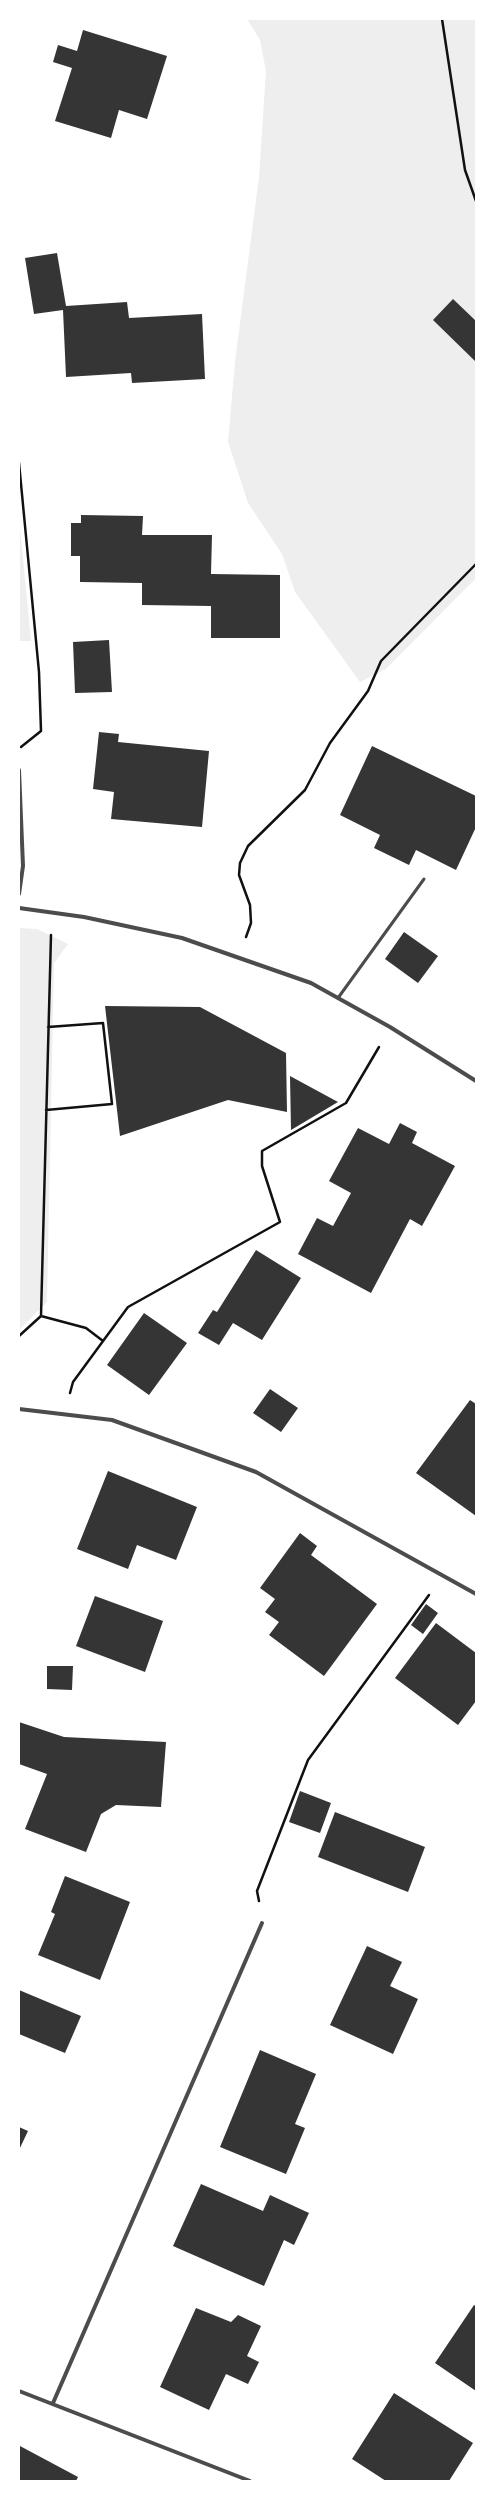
<!DOCTYPE html>
<html>
<head>
<meta charset="utf-8">
<style>
  body { margin:0 }
  #map { position:relative; width:495px; height:2500px; overflow:hidden; background:#fff; font-family:Montserrat,sans-serif }
  canvas { display:block }
  .frame { position:absolute; inset:0; border:20px solid #fff; pointer-events:none }
</style>
</head>
<body>
<div id="map">
<canvas width="495" height="2500"></canvas>
<div class="frame"></div>
</div>
<script>
const context = document.querySelector('canvas').getContext('2d');
context.lineJoin = 'round';
function paint(path, color) { context.fillStyle = color; context.fill(path, 'evenodd'); }
const shape = rows => new Path2D(rows.map(r => 'M' + r).join(''));
function stroke(path, color, width, dash) { context.strokeStyle = color; context.lineWidth = width; context.lineCap = dash ? 'butt' : 'round'; context.setLineDash(dash || []); context.stroke(path); }
const green = shape([
  [247,19,476,19,476,578,386,669,360,682,295,592,282,554,248,503,228,442,235,362,259,177,266,71,260,40],
  [19,517,31,641,19,641],
  [19,928,37,929,68,944,54,963,47,1302,19,1330]
]);
const building = shape([
  [83,30,167,56,147,119,119,110,111,138,55,121,72,68,53,62,58,45,77,51],
  [57,253,66,306,127,302,129,318,202,314,205,379,132,383,131,373,66,377,63,310,34,314,25,258],
  [453,299,476,321,476,362,433,320],
  [81,515,143,516,142,535,212,535,211,574,280,575,280,638,211,638,211,606,142,605,142,583,80,582,80,556,71,556,71,523,81,523],
  [109,640,112,692,75,693,73,642],
  [99,732,119,734,118,742,209,751,202,827,111,819,114,792,93,789],
  [372,746,476,796,476,827,456,870,416,850,409,865,374,848,380,835,340,815],
  [404,932,438,956,418,983,385,959],
  [105,1006,200,1007,286,1053,287,1112,228,1100,120,1136],
  [290,1076,338,1102,291,1130],
  [400,1123,417,1132,412,1143,455,1166,422,1226,410,1219,371,1293,298,1254,317,1218,333,1226,351,1193,329,1181,358,1128,389,1144],
  [256,1250,301,1278,262,1340,233,1323,219,1345,198,1333,213,1310,217,1312],
  [144,1313,187,1343,149,1395,107,1365],
  [270,1389,298,1408,281,1432,253,1413],
  [470,1400,476,1404,476,1516,416,1473],
  [108,1471,197,1507,176,1560,137,1545,128,1569,77,1549],
  [300,1533,317,1546,311,1555,377,1604,324,1676,269,1635,279,1622,265,1612,275,1599,260,1588],
  [95,1596,163,1621,145,1672,76,1646],
  [426,1604,438,1613,423,1634,411,1625],
  [436,1623,476,1653,476,1701,458,1725,395,1678],
  [47,1666,73,1666,72,1690,47,1689],
  [19,1722,64,1737,166,1742,161,1807,116,1805,101,1814,86,1852,25,1829,47,1774,19,1764],
  [300,1791,331,1803,320,1833,289,1822],
  [335,1812,425,1847,408,1892,318,1857],
  [65,1876,130,1902,100,1980,38,1955,55,1914,51,1912],
  [367,1946,402,1962,390,1986,418,1999,393,2054,330,2025],
  [19,1990,81,2016,65,2053,19,2034],
  [260,2050,316,2074,295,2124,305,2128,286,2174,220,2147],
  [19,2127,28,2131,19,2150],
  [201,2184,263,2211,270,2195,309,2213,294,2245,284,2240,264,2286,173,2246],
  [474,2305,476,2306,476,2391,435,2363],
  [196,2308,231,2322,238,2315,261,2326,247,2356,259,2362,248,2384,226,2374,209,2410,160,2387],
  [394,2393,473,2443,449,2481,386,2481,352,2459],
  [20,2446,78,2477,76,2481,19,2481]
]);
const path = shape([
  [442,19,465,170,476,201],
  [19,463,39,672,41,731,21,747],
  [246,937,251,923,250,905,239,875,240,863,248,846,305,790,330,743,368,691,381,661,476,564],
  [46,1110,112,1104,103,1023,48,1027],
  [41,1316,86,1328,103,1341],
  [19,1336,41,1316,51,935],
  [70,1393,73,1382,128,1307,280,1222,262,1166,262,1151,346,1103,379,1047],
  [259,1901,257,1891,308,1760,429,1595]
]);
const service = shape([
  [338,998,424,879]
]);
const minor = shape([
  [19,770,23,866,19,894],
  [19,908,84,917,182,938,311,983,390,1027,476,1081],
  [19,1409,112,1420,256,1472,476,1594],
  [19,2391,250,2481],
  [53,2403,262,1923]
]);
paint(green, '#eee');
paint(building, '#353535');
stroke(path, '#111', 2.5);
stroke(service, '#4c4c4c', 3);
stroke(minor, '#4c4c4c', 4);
</script>
</body>
</html>
